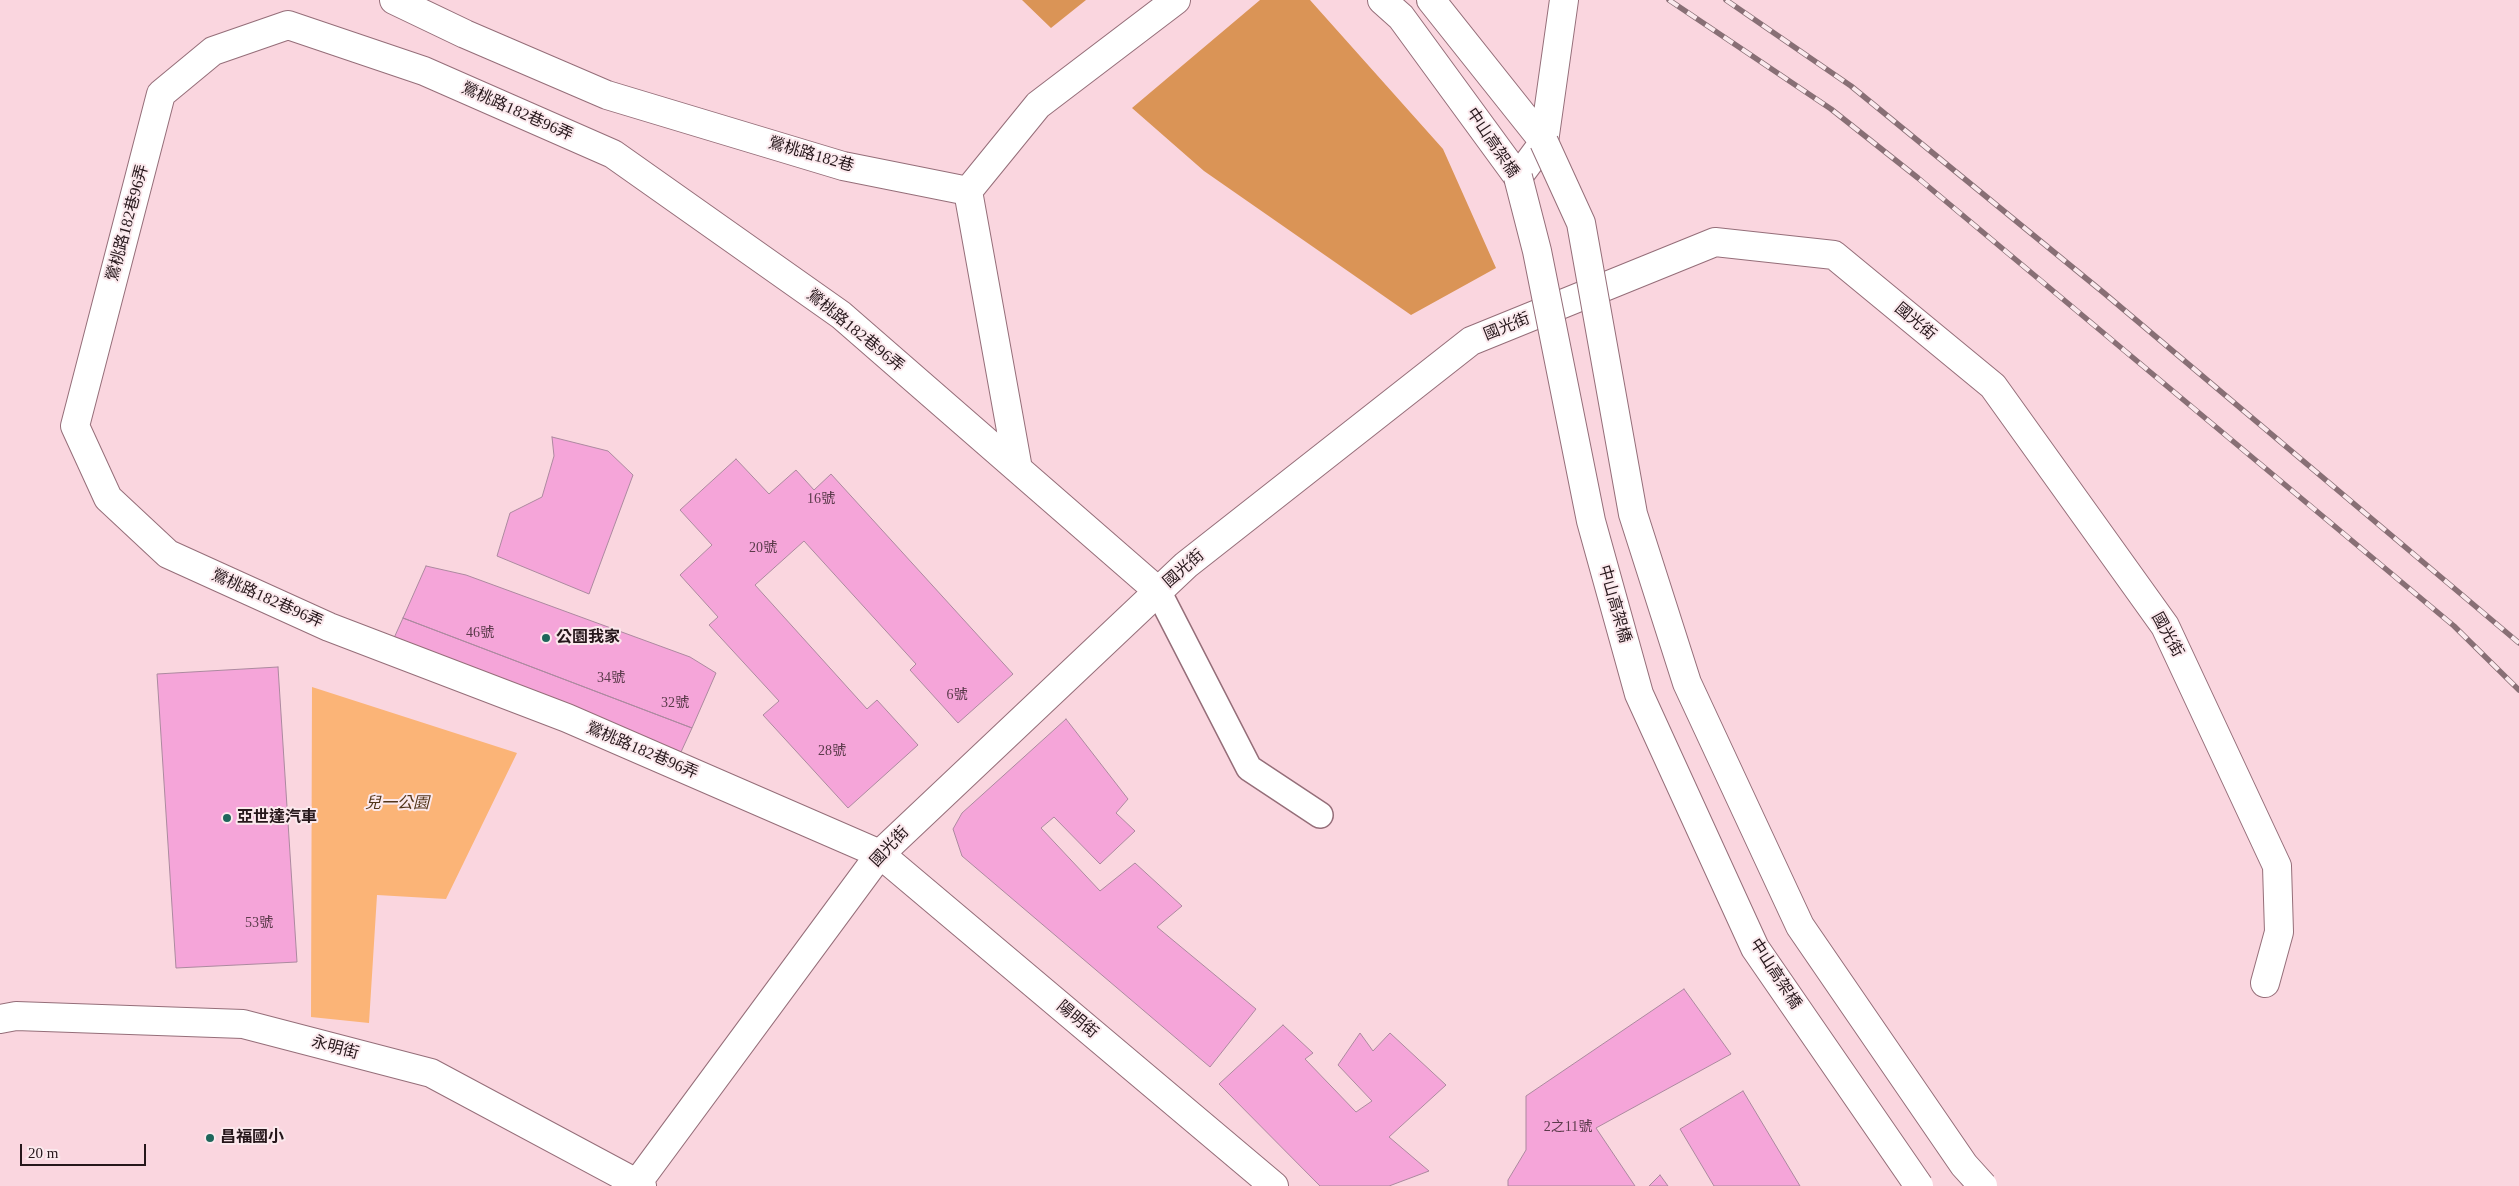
<!DOCTYPE html>
<html>
<head>
<meta charset="utf-8">
<style>
  body { margin:0 }
  #map { position:relative; width:2519px; height:1186px; overflow:hidden; background:#fad6df; font-family:"Times New Roman",serif }
  canvas { display:block }
  .scale { position:absolute; left:20px; top:1144px; width:126px; height:22px; box-sizing:border-box; border:2px solid #26171b; border-top:0; padding-left:6px; font-size:15px; line-height:18px; white-space:nowrap; color:#26171b; -webkit-text-stroke:4px #fbe9ed; paint-order:stroke }
</style>
</head>
<body>
<div id="map">
<canvas width="2519" height="1186"></canvas>
<div class="scale">20 m</div>
</div>
<script>
const context = document.querySelector('canvas').getContext('2d');
context.lineJoin = 'round';
function paint(path, color) { context.fillStyle = color; context.fill(path, 'evenodd'); }
const shape = rows => new Path2D(rows.map(r => 'M' + r).join(''));
function stroke(path, color, width, dash) { context.strokeStyle = color; context.lineWidth = width; context.lineCap = dash ? 'butt' : 'round'; context.setLineDash(dash || []); context.stroke(path); }
function drawText(font, color, halo, rows, align = 'center') {
  context.font = font + ' "Times New Roman","Noto Sans TC",serif'; context.lineWidth = 4; context.setLineDash([]); context.textBaseline = 'middle'; context.strokeStyle = halo; context.fillStyle = color; for (const [text, x, y, turn = 0] of rows) {
    context.save(); context.translate(x, y); context.rotate((+turn || 0) * Math.PI / 180); context.textAlign = isNaN(turn) ? turn : align; if (halo) context.strokeText(text, 0, 0); context.fillText(text, 0, 0); context.restore();
  }
}
const green = shape([
  [312,687,517,753,446,899,377,895,369,1023,311,1017]
]);
const forest = shape([
  [1022,0,1086,0,1051,28],
  [1260,0,1310,0,1443,149,1496,268,1411,315,1204,171,1132,108]
]);
const building = shape([
  [552,437,608,451,633,475,589,594,497,556,510,513,542,497,554,456,552,437],
  [736,459,769,494,796,470,814,490,831,474,1013,674,958,723,910,670,916,664,804,541,755,585,867,709,877,700,918,745,848,808,763,715,779,701,709,625,718,617,680,575,712,545,680,510,736,459],
  [426,566,466,575,690,657,716,673,692,728,403,618,426,566],
  [403,618,692,728,681,752,394,638,403,618],
  [278,667,297,962,176,968,157,674,278,667],
  [1066,719,1128,799,1116,813,1135,831,1100,864,1054,817,1041,828,1100,891,1135,863,1182,906,1157,927,1256,1009,1210,1067,962,856,953,829,962,813,1066,719],
  [1684,989,1731,1054,1596,1128,1635,1186,1508,1186,1508,1180,1526,1150,1526,1096,1684,989],
  [1283,1025,1313,1053,1305,1059,1356,1112,1372,1101,1338,1065,1360,1033,1373,1051,1390,1033,1446,1085,1389,1137,1429,1171,1389,1186,1320,1186,1219,1084,1283,1025],
  [1743,1091,1800,1186,1714,1186,1680,1129,1743,1091],
  [1660,1175,1668,1186,1649,1186,1660,1175]
]);
const lane = shape([
  [1158,591,1249,768,1320,815]
]);
const street = shape([
  [394,0,465,34,607,95,843,166,968,191,1038,105,1176,0],
  [968,191,1018,469],
  [1158,591,841,315,613,154,424,71,288,25,213,51,161,94,75,426,108,498,168,554,329,627,567,718,880,854,1274,1186],
  [0,1019,16,1016,243,1024,431,1073,642,1186],
  [638,1182,880,854,1186,565,1471,341,1715,242,1834,255,1993,386,2165,626,2277,866,2279,932,2265,983]
]);
const secondary = shape([
  [1382,0,1401,17,1518,177,1544,142,1564,0],
  [1431,0,1544,142]
]);
const rail = shape([
  [1669,0,1831,109,1918,178,2454,626,2519,690],
  [1726,0,1851,86,2104,293,2519,643]
]);
const secondaryBridge = shape([
  [1544,142,1581,223,1633,514,1687,683,1800,926,1964,1165,1983,1186],
  [1518,177,1537,251,1591,521,1639,694,1755,948,1919,1186]
]);
const markers = [
  [546,638,5,"#1e665b"],
  [227,818,5,"#1e665b"],
  [210,1138,5,"#1e665b"]
];
const numberNames = [
  ["16號",821,499],
  ["20號",763,548],
  ["46號",480,633],
  ["34號",611,678],
  ["6號",957,695],
  ["32號",675,703],
  ["28號",832,751],
  ["53號",259,923],
  ["2之11號",1568,1127]
];
const streetNames = [
  ["鶯桃路182巷96弄",517,112,24],
  ["中山高架橋",1492,143,56],
  ["鶯桃路182巷",811,155,16],
  ["鶯桃路182巷96弄",128,223,-75],
  ["國光街",1915,322,40],
  ["國光街",1507,327,-22],
  ["鶯桃路182巷96弄",855,331,39],
  ["國光街",1184,569,-41],
  ["鶯桃路182巷96弄",267,599,24],
  ["中山高架橋",1614,604,74],
  ["國光街",2167,635,61],
  ["鶯桃路182巷96弄",642,751,23],
  ["國光街",890,847,-47],
  ["中山高架橋",1775,974,57],
  ["陽明街",1077,1020,40],
  ["永明街",335,1048,15]
];
const poiNames = [
  ["公園我家",556,638],
  ["亞世達汽車",237,818],
  ["昌福國小",220,1138]
];
const parkNames = [
  ["兒一公園",397,804]
];
paint(green, '#fbb477');
paint(forest, '#da9456');
paint(building, '#f5a5d9');
stroke(building, '#ac899f', 1);
stroke(lane, '#956e79', 28);
stroke(street, '#956e79', 30);
stroke(secondary, '#956e79', 30);
stroke(lane, '#fff', 25);
stroke(street, '#fff', 28);
stroke(secondary, '#fff', 28);
stroke(rail, '#886f75', 5.5);
stroke(rail, '#fbe9ed', 4, [11]);
stroke(secondaryBridge, '#956e79', 30, []);
stroke(secondaryBridge, '#fff', 28);
for (const [x, y, r, color] of markers) { const dot = new Path2D(); dot.arc(x, y, r, 0, 2 * Math.PI); context.fillStyle = color; context.fill(dot); stroke(dot, '#fbe9ed', 2); }
drawText('14px', '#5a3a4a', null, numberNames);
drawText('16px', '#26171b', '#fbe9ed', streetNames);
drawText('bold 16px', '#26171b', '#fbe9ed', poiNames, 'left');
drawText('italic 16px', '#52351a', '#fbe9ed', parkNames);
</script>
</body>
</html>
